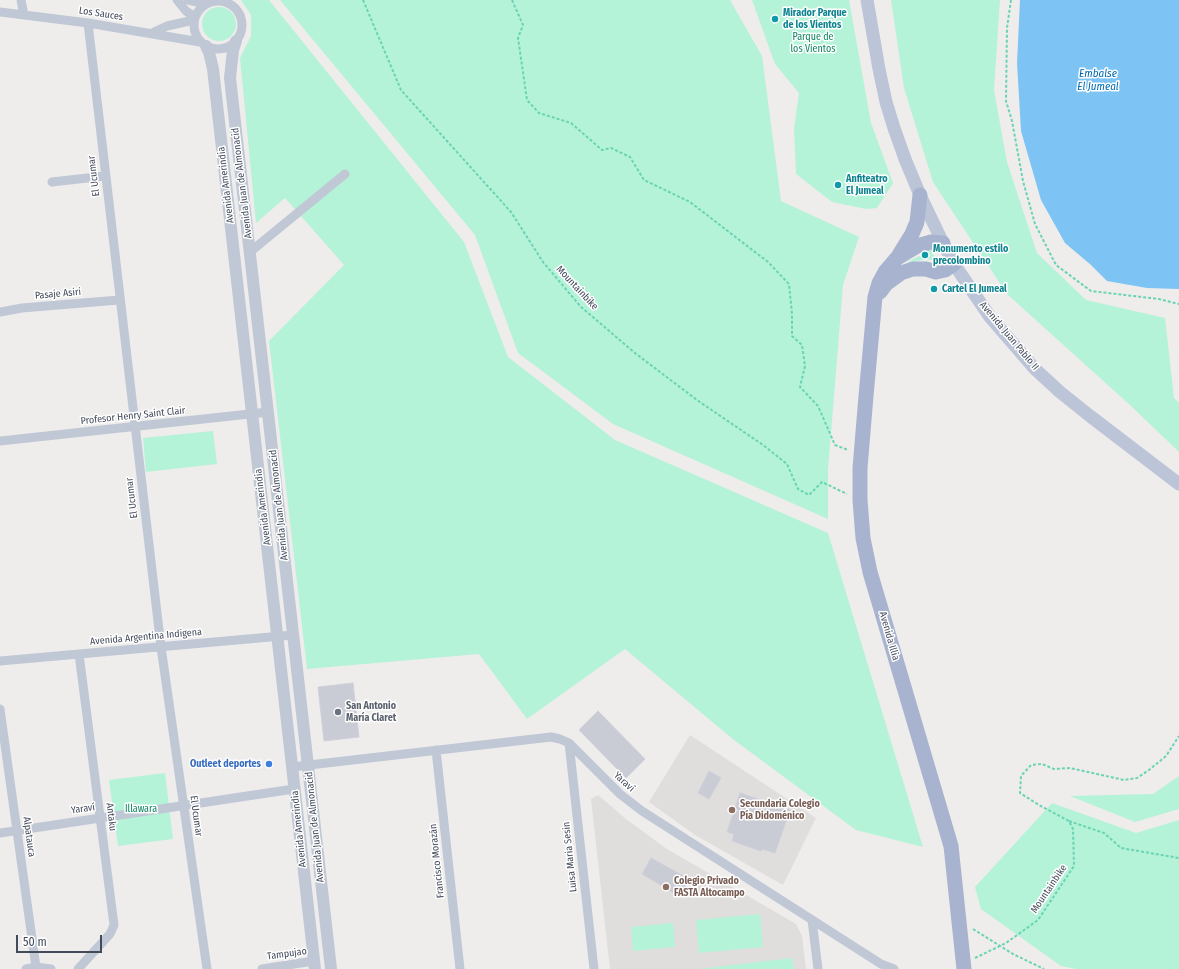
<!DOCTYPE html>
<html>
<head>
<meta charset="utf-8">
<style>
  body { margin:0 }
  #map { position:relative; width:1179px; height:969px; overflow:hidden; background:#efecec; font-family:"Fira Sans Condensed",sans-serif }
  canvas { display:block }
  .scale { position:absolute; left:16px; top:935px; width:86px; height:18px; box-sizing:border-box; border:2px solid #434b5b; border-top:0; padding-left:5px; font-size:12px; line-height:14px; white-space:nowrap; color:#434b5b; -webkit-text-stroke:3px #fff; paint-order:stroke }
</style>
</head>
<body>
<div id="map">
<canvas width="1179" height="969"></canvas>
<div class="scale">50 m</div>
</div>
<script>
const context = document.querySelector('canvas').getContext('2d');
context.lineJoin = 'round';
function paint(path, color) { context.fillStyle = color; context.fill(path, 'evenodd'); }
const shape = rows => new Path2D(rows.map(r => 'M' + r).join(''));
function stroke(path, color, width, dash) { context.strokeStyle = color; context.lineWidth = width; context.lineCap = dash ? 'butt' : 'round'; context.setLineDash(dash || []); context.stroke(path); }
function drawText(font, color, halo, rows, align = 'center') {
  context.font = font + ' "Fira Sans Condensed",sans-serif'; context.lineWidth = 3; context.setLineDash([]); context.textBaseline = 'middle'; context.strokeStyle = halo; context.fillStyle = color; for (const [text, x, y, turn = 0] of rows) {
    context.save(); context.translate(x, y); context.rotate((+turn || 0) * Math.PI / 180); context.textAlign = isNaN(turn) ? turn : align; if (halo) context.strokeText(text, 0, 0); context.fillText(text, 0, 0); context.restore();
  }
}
const education = shape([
  [690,735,816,818,783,885,695,835,649,802],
  [598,795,626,819,667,849,796,924,802,936,806,969,610,969,591,799]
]);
const green = shape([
  [241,0,269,0,464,242,508,357,615,440,828,533,923,847,856,830,734,740,625,649,527,719,479,654,307,669,269,341,344,265,285,198,256,223,240,58,251,36,251,15],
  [280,0,730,0,762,56,781,201,859,237,843,285,828,470,828,519,613,424,518,353,475,235],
  [752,0,849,0,871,123,893,183,877,208,866,209,832,202,796,174,794,129,799,93,775,64],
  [891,0,1000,0,994,90,1007,162,1037,253,1086,300,1165,318,1174,398,1179,403,1179,452,1131,406,1007,294,933,182,904,88],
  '202 24a17 17 0 1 1 34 0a17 17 0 1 1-34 0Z',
  [929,247,937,261,928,259,906,263,923,254],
  [213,431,217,464,146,472,143,438],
  [165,773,173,839,118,846,109,780],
  [1179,776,1179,809,1135,822,1070,796,1153,794],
  [1052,803,1136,833,1179,820,1179,969,1076,969,1061,966,981,909,975,887],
  [760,914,763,947,699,953,696,920],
  [673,923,675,947,633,951,631,927],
  [792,958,794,969,699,969]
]);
const water = shape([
  [1020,0,1179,0,1179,289,1147,288,1107,281,1091,265,1065,243,1041,200,1021,131,1017,63]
]);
const building = shape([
  [353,683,359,737,324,741,318,687,353,683],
  [598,711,645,759,626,778,579,730,598,711],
  [709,771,721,778,709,799,698,793,709,771],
  [740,793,790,810,775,853,762,849,761,851,732,841,734,834,727,832,740,793],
  [651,858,689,879,679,896,642,874,651,858]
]);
const path = shape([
  [363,0,401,90,511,212,543,262,581,307,635,353,697,400,763,445,787,464,798,489,809,495,822,482,847,494],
  [512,0,523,25,518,38,527,100,539,113,571,123,602,150,611,148,630,157,644,180,690,202,768,262,789,284,792,314,792,336,802,345,805,366,800,387,818,406,835,445,848,450],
  [1011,0,1007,28,1006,101,1012,121,1023,181,1035,224,1056,265,1091,291,1159,299,1179,304],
  [1069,821,1104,833,1121,848,1179,858],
  [973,929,1013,954,1044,969],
  [975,958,1006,943,1038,920,1074,866,1073,829,1069,821,1039,805,1020,793,1021,776,1031,765,1042,764,1054,769,1070,768,1124,780,1137,778,1149,770,1166,756,1179,736]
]);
const minor = shape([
  [21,0,24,15],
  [177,0,186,11,195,17],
  [188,0,197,2,210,2],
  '194 25a24 24 0 1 1 48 0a24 24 0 1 1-48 0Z',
  [0,12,88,23,200,42],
  [88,23,161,647,207,969],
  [152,33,167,26,194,20],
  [52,182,105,176],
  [250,252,345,174],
  [0,312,22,308,119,300],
  [0,441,268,412],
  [0,661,293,635],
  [0,709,36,967],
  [569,743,594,969],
  [436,750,460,969],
  [292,767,551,737,560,739,569,743,620,794,642,811,881,964,894,969],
  [0,833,294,789],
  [812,920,818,969],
  [26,969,36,967,51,969],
  [78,969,110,934,114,925,79,654],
  [262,969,314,961]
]);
const tertiary = shape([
  [236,41,233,50,230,78,331,969],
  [206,46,209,52,213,69,315,969]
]);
const secondary = shape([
  [867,0,879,69,886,102,894,128,905,159,920,195,943,243,954,264,990,317,1035,369,1060,392,1090,416,1179,484]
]);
const primary = shape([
  [943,243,931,242,917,246,897,258,885,272,879,283,875,297,866,396,860,468,860,500,863,538,870,572,951,846,964,969],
  [899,255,912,234,917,222,920,195],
  [880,292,886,284,901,273,913,269,926,269,936,272,945,270,954,264]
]);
const markers = [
  [775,19,4,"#0f9aa8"],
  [838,185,4,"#0f9aa8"],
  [925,255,4,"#0f9aa8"],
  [934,289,4,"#0f9aa8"],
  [338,712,4,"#6b7280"],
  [269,764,4,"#3f7fe0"],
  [732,810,4,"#8d6e63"],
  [666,887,4,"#8d6e63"]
];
const cultureNames = [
  ["Mirador Parque",783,13],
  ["de los Vientos",783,25],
  ["Anfiteatro",846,179],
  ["El Jumeal",846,191],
  ["Monumento estilo",933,249],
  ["precolombino",933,261],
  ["Cartel El Jumeal",942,289]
];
const streetNames = [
  ["Los Sauces",101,14,9],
  ["El Ucumar",94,176,-97],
  ["Avenida Juan de Almonacid",242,183,-97],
  ["Avenida Amerindia",226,185,-97],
  ["Mountainbike",577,288,47],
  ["Pasaje Asiri",58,294,-5],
  ["Avenida Juan Pablo II",1009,336,50],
  ["Profesor Henry Saint Clair",133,416,-6],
  ["El Ucumar",132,498,-97],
  ["Avenida Juan de Almonacid",279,505,-96],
  ["Avenida Amerindia",263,507,-97],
  ["Avenida Illia",889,636,74],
  ["Avenida Argentina Indígena",146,637,-5],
  ["Yaraví",624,782,42],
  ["Yaraví",83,809,-8],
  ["El Ucumar",196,816,82],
  ["Antaku",111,817,83],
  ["Avenida Juan de Almonacid",315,827,-96],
  ["Avenida Amerindia",299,829,-96],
  ["Alpatauca",29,837,82],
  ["Luisa Maria Sesin",570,857,-96],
  ["Francisco Morazán",437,861,-96],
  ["Mountainbike",1049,889,-56],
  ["Tampujao",287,954,-8]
];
const parkNames = [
  ["Parque de",813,37],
  ["los Vientos",813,49],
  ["Illawara",141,809]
];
const worshipNames = [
  ["San Antonio",346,706],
  ["María Claret",346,718]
];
const shopNames = [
  ["Outleet deportes",261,764]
];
const educationNames = [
  ["Secundaria Colegio",740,804],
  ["Pía Didoménico",740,816],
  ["Colegio Privado",674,881],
  ["FASTA Altocampo",674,893]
];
const waterNames = [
  ["Embalse",1098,74],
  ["El Jumeal",1098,87]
];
paint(education, '#e0dddd');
paint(green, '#b4f3d8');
paint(water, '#7dc4f4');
paint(building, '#caccd5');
stroke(building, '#cfd0d9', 1);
stroke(path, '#69d4b4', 2, [3, 2]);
stroke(minor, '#c0c8d5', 9);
stroke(tertiary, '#c0c8d5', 12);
stroke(secondary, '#bcc4d8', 13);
stroke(primary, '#a8b4cf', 15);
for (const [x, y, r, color] of markers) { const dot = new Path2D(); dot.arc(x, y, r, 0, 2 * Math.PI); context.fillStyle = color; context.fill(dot); stroke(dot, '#fff', 1.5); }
drawText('bold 10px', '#0d838f', '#fff', cultureNames, 'left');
drawText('10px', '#434b5b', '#fff', streetNames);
drawText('10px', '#0d835e', '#fff', parkNames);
drawText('bold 10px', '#5b616d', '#fff', worshipNames, 'left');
drawText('bold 10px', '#366cbe', '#fff', shopNames, 'right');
drawText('bold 10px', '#785e54', '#fff', educationNames, 'left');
drawText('italic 11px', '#006ab1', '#fff', waterNames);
</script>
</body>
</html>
